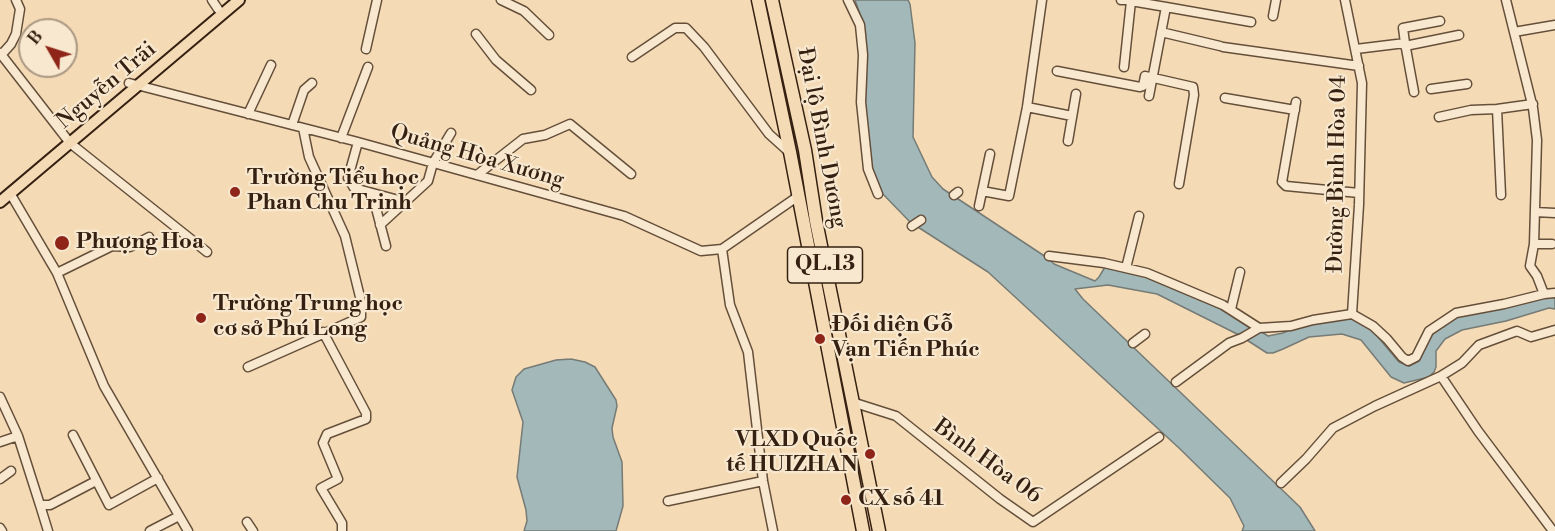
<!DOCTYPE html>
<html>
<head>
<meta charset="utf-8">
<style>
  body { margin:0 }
  #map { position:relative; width:1555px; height:531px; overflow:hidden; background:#f5dbb5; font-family:"Libre Bodoni",serif }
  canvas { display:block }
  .north { position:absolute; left:18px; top:18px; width:60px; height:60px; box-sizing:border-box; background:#f8e8cf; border:2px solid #aa9883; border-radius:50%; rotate:309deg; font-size:16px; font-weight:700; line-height:24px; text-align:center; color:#352011 }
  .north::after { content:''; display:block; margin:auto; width:21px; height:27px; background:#8f2418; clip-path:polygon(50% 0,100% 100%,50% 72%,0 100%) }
</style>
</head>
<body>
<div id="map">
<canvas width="1555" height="531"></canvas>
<div class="north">B</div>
</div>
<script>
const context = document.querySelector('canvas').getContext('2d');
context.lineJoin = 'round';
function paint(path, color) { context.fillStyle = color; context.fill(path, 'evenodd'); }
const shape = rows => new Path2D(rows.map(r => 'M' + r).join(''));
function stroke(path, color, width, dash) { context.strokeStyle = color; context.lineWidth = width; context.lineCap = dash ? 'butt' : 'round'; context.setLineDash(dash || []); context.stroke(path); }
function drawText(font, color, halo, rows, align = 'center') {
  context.font = font + ' "Libre Bodoni",serif'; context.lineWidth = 4.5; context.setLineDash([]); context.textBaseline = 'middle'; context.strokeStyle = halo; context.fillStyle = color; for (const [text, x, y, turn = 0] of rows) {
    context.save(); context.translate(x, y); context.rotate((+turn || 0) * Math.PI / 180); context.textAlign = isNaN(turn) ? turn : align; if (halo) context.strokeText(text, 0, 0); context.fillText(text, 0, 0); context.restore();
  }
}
const water = shape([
  [855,0,908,0,910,4,915,43,913,137,932,177,943,189,1049,259,1054,264,1095,281,1099,277,1105,267,1146,275,1231,312,1268,336,1283,333,1296,327,1345,318,1356,320,1372,330,1399,362,1409,366,1419,361,1429,337,1457,316,1545,297,1555,298,1555,309,1549,308,1506,321,1462,330,1445,339,1436,351,1436,367,1434,372,1429,377,1404,383,1391,377,1361,340,1342,334,1309,337,1283,349,1273,353,1267,353,1239,335,1157,294,1108,285,1075,289,1083,299,1300,507,1315,531,1242,531,1244,526,1230,498,1179,448,988,272,910,222,880,191,871,168,863,100,863,23,855,0],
  [571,359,585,362,595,367,616,400,617,406,612,428,613,437,622,462,623,506,616,531,524,531,527,521,526,510,517,477,523,422,512,390,516,377,524,369,556,360,571,359]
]);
const minor = shape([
  [212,0,218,9],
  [501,0,524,11,549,35],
  [848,0,860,25,863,55,861,102,868,169,878,194],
  [1121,0,1131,0],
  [1345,0,1362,83,1359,205,1352,314],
  [1506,0,1533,108,1537,140,1534,244,1530,266,1537,276,1544,294,1555,293],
  [1166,7,1251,22],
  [1273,16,1276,0],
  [1161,32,1220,46],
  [1514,32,1555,25],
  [476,34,496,60,531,90],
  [1405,43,1403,28,1440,21],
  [1405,46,1459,35],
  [1223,47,1359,66],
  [366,49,377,0],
  [1356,49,1405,43,1414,92],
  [0,53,70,143,207,252],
  [2,54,11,44,16,34,20,9,16,0],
  [632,57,675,28,686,28,704,47,769,134,789,152],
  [1124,67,1131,1,1166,7,1149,96],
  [1057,71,1140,87,1143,86,1145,76,1193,87,1194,95,1179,184],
  [129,83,358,142,624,216,701,251,722,249,797,197],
  [1431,89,1467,84],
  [1225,98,1295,110],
  [1296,102,1282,182,1286,186,1359,193],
  [1027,107,1072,116],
  [1497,109,1501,195],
  [248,114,271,65],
  [1439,117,1471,110,1497,109,1533,104],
  [292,125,304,90,312,83],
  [341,138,368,67],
  [1068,141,1076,94],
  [358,142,348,178,354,188,406,202],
  [477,175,523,139,545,135,570,124,631,174],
  [982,191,1009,196,1027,107,1042,0],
  [10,193,57,273,104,386,188,531],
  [372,193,386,246],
  [954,195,958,192],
  [979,206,990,154],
  [1535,212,1555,213],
  [380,225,428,181,433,163,451,133],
  [912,226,921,220],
  [1534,244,1552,244],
  [722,249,730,305,748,352,763,481,773,531],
  [1049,256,1104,263,1147,273,1223,305,1259,328,1291,326,1313,320,1352,314,1373,326,1387,339,1402,357,1408,361,1416,357,1429,331,1456,313,1504,304,1544,294],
  [1126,268,1139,216],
  [57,273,106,249,112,246,130,247,149,237],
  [1231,309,1240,272],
  [323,332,366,413,366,419,327,434,323,443,338,479,321,488,342,523,342,531],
  [1133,343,1145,334],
  [248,367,361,317,361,301,345,236,309,157,303,128],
  [1176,382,1229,343,1242,338,1259,328],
  [0,397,18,436,40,505,50,505,96,481],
  [852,402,896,416,1000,499,1033,522,1159,437],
  [73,435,109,505,158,478],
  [0,442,18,436],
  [0,479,11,471],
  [1281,483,1306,459,1333,428,1375,406,1441,376],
  [668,501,763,481],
  [40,505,48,531],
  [247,522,253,531],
  [0,528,2,531],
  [150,531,179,516],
  [1553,531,1478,431,1441,376,1462,363,1479,345,1517,331,1531,337,1555,330]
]);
const major = shape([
  [0,202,239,0]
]);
const highway = shape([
  [758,0,790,152,863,531],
  [772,0,805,150,816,221,879,531]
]);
const markers = [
  [235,192,6,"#8f2418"],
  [62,243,8,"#8f2418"],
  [201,318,6,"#8f2418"],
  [820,339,6,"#8f2418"],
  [870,454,6,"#8f2418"],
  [846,500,6,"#8f2418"]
];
const shields = [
  [825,265,75]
];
const shieldNames = [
  ["QL.13",825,265]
];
const streetNames = [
  ["Nguyễn Trãi",107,86,-40],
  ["Đại lộ Bình Dương",821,138,79],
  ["Quảng Hòa Xương",477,157,16],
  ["Đường Bình Hòa 04",1338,174,-89],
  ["Bình Hòa 06",987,462,36]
];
const poiNames = [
  ["Trường Tiểu học",247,179],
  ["Phan Chu Trinh",247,204],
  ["Phượng Hoa",76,243],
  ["Trường Trung học",213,305],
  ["cơ sở Phú Long",213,330],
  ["Đối diện Gỗ",832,326],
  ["Vạn Tiến Phúc",832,351],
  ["VLXD Quốc",858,441,"right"],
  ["tế HUIZHAN",858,466,"right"],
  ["CX số 41",858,500]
];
paint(water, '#a2b8b9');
stroke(water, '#767b76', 1.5);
stroke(minor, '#654f3a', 11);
stroke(major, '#352011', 14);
stroke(highway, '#352011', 15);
stroke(minor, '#f8e8cf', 8);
stroke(major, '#f5dbb5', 10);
stroke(highway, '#f5dbb5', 12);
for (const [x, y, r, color] of markers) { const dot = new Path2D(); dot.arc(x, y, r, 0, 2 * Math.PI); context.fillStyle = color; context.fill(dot); stroke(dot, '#f8e8cf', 2); }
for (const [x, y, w] of shields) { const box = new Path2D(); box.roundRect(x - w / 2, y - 18, w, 36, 4.5); context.fillStyle = '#f8e8cf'; context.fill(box); stroke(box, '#352011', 1.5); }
drawText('bold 21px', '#352011', null, shieldNames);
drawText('22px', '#352011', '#f8e8cf', streetNames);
drawText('bold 22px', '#352011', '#f8e8cf', poiNames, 'left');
</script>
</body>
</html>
